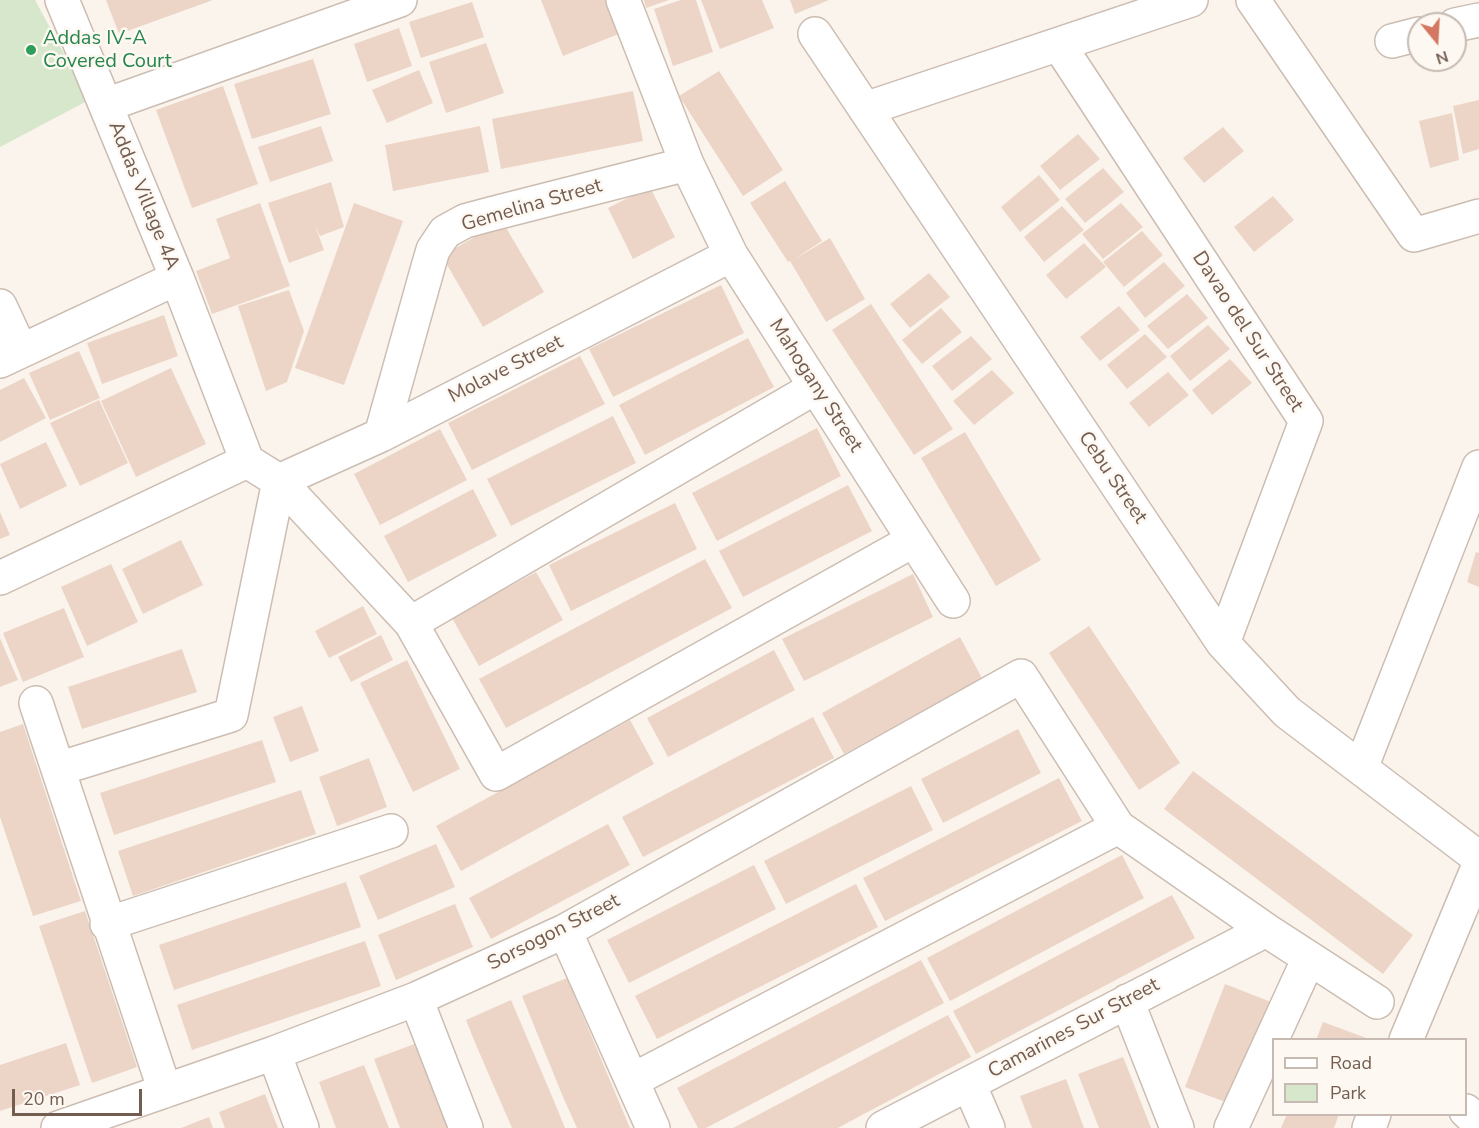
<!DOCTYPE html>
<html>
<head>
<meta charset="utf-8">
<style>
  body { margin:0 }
  #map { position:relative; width:1479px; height:1128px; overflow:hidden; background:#faf4ec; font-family:"Nunito Sans",sans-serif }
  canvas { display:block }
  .legend { position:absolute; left:1272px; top:1038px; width:195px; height:78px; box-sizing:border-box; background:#fdf8f2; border:2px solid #c6bab2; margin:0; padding:8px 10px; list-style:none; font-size:18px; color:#735d51 }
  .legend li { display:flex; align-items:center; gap:12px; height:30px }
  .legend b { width:30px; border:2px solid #c6bab2 }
  .north { position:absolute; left:1407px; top:12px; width:60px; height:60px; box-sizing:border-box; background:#fdf8f2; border:2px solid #c6bab2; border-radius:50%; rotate:162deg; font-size:16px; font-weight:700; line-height:24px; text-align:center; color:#735d51 }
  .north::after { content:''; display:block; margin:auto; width:21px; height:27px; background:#d47861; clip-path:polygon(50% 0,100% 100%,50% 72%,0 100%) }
  .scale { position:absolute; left:12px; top:1089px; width:130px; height:27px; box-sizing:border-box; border:3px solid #735d51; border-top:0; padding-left:8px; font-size:18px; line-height:21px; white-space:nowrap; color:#735d51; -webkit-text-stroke:4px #fdf8f2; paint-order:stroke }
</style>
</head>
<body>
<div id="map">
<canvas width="1479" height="1128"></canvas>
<ul class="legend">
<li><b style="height:8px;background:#fff"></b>Road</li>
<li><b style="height:16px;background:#d7e7cb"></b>Park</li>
</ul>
<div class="north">N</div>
<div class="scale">20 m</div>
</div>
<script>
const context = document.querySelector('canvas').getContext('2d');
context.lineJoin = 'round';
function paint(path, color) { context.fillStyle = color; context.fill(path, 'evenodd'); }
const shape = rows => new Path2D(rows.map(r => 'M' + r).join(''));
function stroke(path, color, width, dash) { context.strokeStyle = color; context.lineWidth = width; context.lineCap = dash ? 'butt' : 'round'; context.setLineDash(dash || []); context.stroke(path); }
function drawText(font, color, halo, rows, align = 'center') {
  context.font = font + ' "Nunito Sans",sans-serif'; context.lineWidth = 5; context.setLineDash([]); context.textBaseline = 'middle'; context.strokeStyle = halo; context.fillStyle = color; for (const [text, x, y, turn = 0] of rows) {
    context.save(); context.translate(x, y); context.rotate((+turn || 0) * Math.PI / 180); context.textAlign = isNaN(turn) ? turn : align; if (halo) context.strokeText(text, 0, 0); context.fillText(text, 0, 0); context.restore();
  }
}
const green = shape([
  [0,0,35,0,89,100,0,147]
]);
const building = shape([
  [106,0,213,0,119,34],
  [541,0,608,0,621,33,563,56],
  [644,0,669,0,646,8],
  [681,0,696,0,713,52,673,66,654,9],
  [701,0,762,0,774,28,720,49],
  [790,0,829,0,795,14],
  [472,2,484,37,421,58,409,22],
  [399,28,412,66,367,82,354,44],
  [486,43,504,93,446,113,429,62],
  [313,59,331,114,252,139,234,84],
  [419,70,433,103,387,123,372,90],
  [719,71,783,170,743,196,679,96],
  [223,86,258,184,192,208,156,110],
  [633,91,643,141,501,169,492,119],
  [1479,100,1479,149,1463,154,1453,106],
  [1452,113,1459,160,1430,168,1419,121],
  [321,126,333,161,270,182,258,147],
  [480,126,489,172,393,191,385,145],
  [1223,127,1244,151,1204,183,1183,158],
  [1078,134,1100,159,1060,190,1040,166],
  [1103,168,1124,192,1085,223,1065,199],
  [1039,175,1060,200,1020,232,1001,207],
  [785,181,822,241,793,260,830,238,865,299,826,322,790,261,788,262,750,203],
  [331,182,344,227,320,236,315,225,324,250,289,263,268,203],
  [650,187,675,237,633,259,608,208],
  [1273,196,1294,220,1254,252,1234,227],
  [260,203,290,286,212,314,196,271,230,258,216,219],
  [354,203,403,221,344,385,295,368],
  [1121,203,1143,227,1103,259,1082,234],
  [1062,206,1084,230,1044,262,1024,237],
  [502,221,544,292,483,327,442,256],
  [1142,231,1163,255,1124,287,1103,262],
  [1084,243,1106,267,1066,299,1046,275],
  [1164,262,1185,286,1145,318,1126,293],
  [929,273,950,297,910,328,890,304],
  [721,285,744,333,613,397,589,349],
  [289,290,304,331,287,382,266,391,238,306],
  [1187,294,1208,318,1168,349,1147,326],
  [871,304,953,429,914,455,832,330],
  [1119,306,1140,330,1100,361,1080,337],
  [941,308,962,332,922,364,902,340],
  [164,315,178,356,102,384,87,343],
  [1208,325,1230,349,1190,381,1170,356],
  [1145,334,1167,357,1127,389,1107,365],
  [971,336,992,359,952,391,932,366],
  [748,338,774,387,645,455,619,405],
  [79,351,100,398,50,420,29,373],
  [580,356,605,404,472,470,448,423],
  [1230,359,1252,383,1212,415,1192,390],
  [171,368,206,444,136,477,101,401],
  [992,370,1014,393,974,425,953,401],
  [1168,372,1189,395,1149,427,1129,403],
  [24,378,46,418,0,442,0,390],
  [99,400,128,463,80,486,50,423],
  [613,416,636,463,511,526,487,479],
  [817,428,841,476,717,541,692,493],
  [440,429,467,480,380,525,354,474],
  [965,432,1041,560,996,586,921,458],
  [46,442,67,486,20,509,0,464],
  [848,485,872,531,743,597,719,551],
  [473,489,497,536,408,582,384,536],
  [675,503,697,549,571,611,549,565],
  [0,512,10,535,0,539],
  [181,540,203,585,143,614,122,569],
  [1476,552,1479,553,1479,587,1467,582],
  [705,559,732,608,506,728,479,679],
  [111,564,138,622,87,646,61,587],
  [536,572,563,620,479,666,452,618],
  [913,574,933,617,804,681,782,639],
  [363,606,377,634,329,658,315,631],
  [64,608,84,657,23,682,3,633],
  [1089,626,1180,763,1139,790,1049,653],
  [381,635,393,660,351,682,338,657],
  [960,637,982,678,844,754,822,713],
  [0,638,18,680,0,687],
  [182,649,197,692,82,729,68,687],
  [774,650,795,690,668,757,647,718],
  [407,660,460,769,413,792,360,683],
  [302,706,319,751,290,762,273,717],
  [813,717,834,758,643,857,622,817],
  [630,720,654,764,461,871,436,826],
  [23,724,81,901,33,916,0,817,0,732],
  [1018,729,1041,773,943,823,921,779],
  [262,740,276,782,114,835,100,793],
  [369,758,387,807,337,826,319,777],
  [1193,771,1413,935,1383,974,1164,809],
  [1059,778,1082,821,885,921,863,878],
  [911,786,933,830,786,904,764,861],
  [301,790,316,834,133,896,118,851],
  [608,824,630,865,491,939,469,898],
  [436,844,455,887,378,920,359,876],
  [1122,855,1144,898,950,1001,927,958],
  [754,865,776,909,629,983,607,940],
  [346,882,361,927,174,990,159,945],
  [856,884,878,927,657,1039,635,996],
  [1172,895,1195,938,976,1054,953,1011],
  [455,904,473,947,396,980,378,935],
  [85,911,137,1067,92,1083,39,926],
  [365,941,381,986,192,1050,177,1005],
  [921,960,944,1003,706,1128,698,1128,677,1088],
  [567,978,630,1128,577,1128,563,1097,522,996],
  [1225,984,1271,1002,1231,1104,1185,1087],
  [511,1000,554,1101,565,1128,512,1128,476,1045,466,1020],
  [948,1015,971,1057,849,1122,838,1128,733,1128],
  [1323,1022,1369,1039,1369,1040,1316,1040],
  [420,1042,453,1128,400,1128,374,1059],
  [66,1043,80,1085,0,1111,0,1065],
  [1123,1057,1133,1082,1151,1128,1099,1128,1078,1074],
  [364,1065,389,1128,336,1128,319,1082],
  [1066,1079,1084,1128,1032,1128,1020,1096],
  [265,1094,278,1128,225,1128,219,1112],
  [1287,1114,1339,1114,1334,1128,1281,1128],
  [209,1117,213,1128,181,1128]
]);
const minor = shape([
  [623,0,687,164,731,255,953,601],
  [1253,0,1414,235,1479,216],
  [1455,25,1479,20],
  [815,34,1223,643,1287,712,1479,858],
  [1392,41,1419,34],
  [1059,45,1306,421,1223,643],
  [106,105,400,0],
  [865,109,1191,0],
  [0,306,21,351],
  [0,361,177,278,62,0],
  [381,435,428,267,433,250,445,232,465,221,491,214,687,164],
  [247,461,279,481,411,623,496,774,914,540],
  [0,578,247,461,177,278],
  [411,623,816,387],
  [36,703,165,1091],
  [1361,768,1479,467],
  [58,769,231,715,279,481,381,435,731,255],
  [107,924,391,831],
  [565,931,653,1128],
  [416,999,466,1128],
  [1127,1001,1177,1128],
  [1406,1040,1479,865],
  [274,1053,302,1128],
  [633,1080,1118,827],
  [969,1084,988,1128],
  [1466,1111,1479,1123],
  [58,1128,274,1053,416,999,565,931,1021,676,1118,827,1266,930,1377,1002],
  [883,1128,1266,930],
  [1231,1128,1309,958],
  [1369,1128,1374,1114]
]);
const markers = [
  [31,50,6,"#2e9e5b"]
];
const leisureNames = [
  ["Addas IV-A",43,39],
  ["Covered Court",43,62]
];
const streetNames = [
  ["Addas Village 4A",143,196,68],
  ["Gemelina Street",532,206,-16],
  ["Davao del Sur Street",1247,332,57],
  ["Molave Street",506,370,-27],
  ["Mahogany Street",815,386,57],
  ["Cebu Street",1112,478,56],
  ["Sorsogon Street",554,933,-27],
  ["Camarines Sur Street",1074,1029,-28]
];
paint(green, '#d7e7cb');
paint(building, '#ecd5c7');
stroke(minor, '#ccbdb2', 36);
stroke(minor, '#fff', 33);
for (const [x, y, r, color] of markers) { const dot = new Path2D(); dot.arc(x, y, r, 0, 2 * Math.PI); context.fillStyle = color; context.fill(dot); stroke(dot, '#fdf8f2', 2); }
drawText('20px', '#27864d', '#fdf8f2', leisureNames, 'left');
drawText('20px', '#735d51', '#fdf8f2', streetNames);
</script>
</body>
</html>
